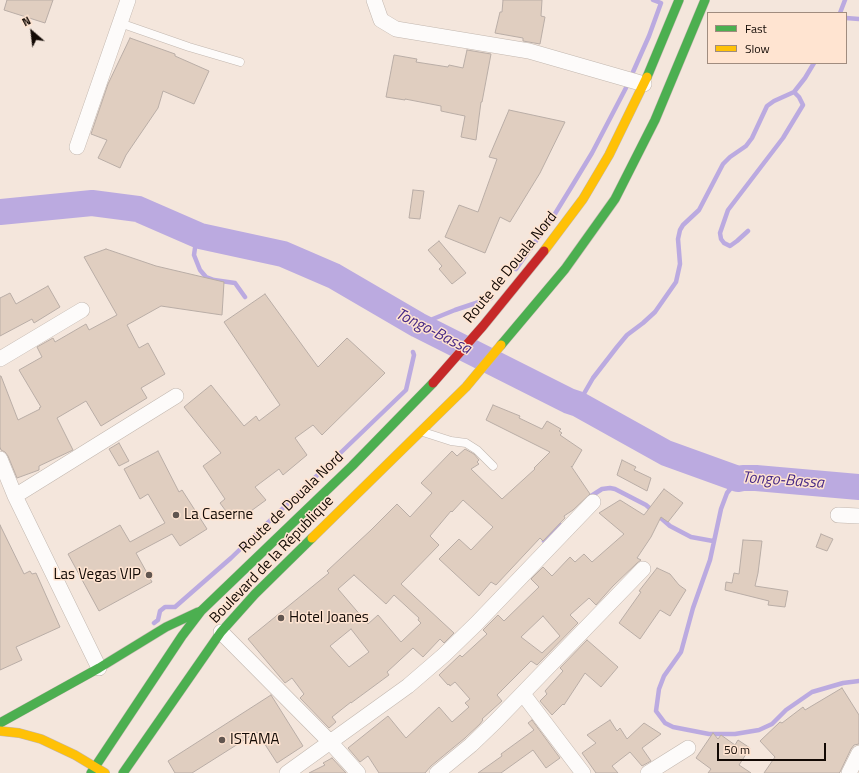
<!DOCTYPE html>
<html>
<head>
<meta charset="utf-8">
<style>
  body { margin:0 }
  #map { position:relative; width:859px; height:773px; overflow:hidden; background:#f4e6dc; font-family:"Titillium Web",sans-serif }
  canvas { display:block }
  .legend { position:absolute; left:707px; top:12px; width:140px; height:52px; box-sizing:border-box; background:#ffe4d1; border:1px solid #a08c7f; margin:0; padding:5px 7px; list-style:none; font-size:12px; color:#120904 }
  .legend li { display:flex; align-items:center; gap:8px; height:20px }
  .legend b { width:20px; border:1px solid #a08c7f }
  .north { position:absolute; left:12px; top:12px; width:40px; height:40px; -webkit-text-stroke:3px #ffe4d1; paint-order:stroke; rotate:332deg; font-size:11px; font-weight:700; line-height:16px; text-align:center; color:#120904 }
  .north::after { content:''; display:block; margin:auto; width:14px; height:18px; background:#120904; clip-path:polygon(50% 0,100% 100%,50% 72%,0 100%) }
  .scale { position:absolute; left:717px; top:743px; width:109px; height:18px; box-sizing:border-box; border:2px solid #120904; border-top:0; padding-left:5px; font-size:12px; line-height:14px; white-space:nowrap; color:#120904; -webkit-text-stroke:3px #ffe4d1; paint-order:stroke }
</style>
</head>
<body>
<div id="map">
<canvas width="859" height="773"></canvas>
<ul class="legend">
<li><b style="height:5px;background:#4caf50"></b>Fast</li>
<li><b style="height:5px;background:#ffc107"></b>Slow</li>
</ul>
<div class="north">N</div>
<div class="scale">50 m</div>
</div>
<script>
const context = document.querySelector('canvas').getContext('2d');
context.lineJoin = 'round';
const shape = rows => new Path2D(rows.map(r => 'M' + r).join(''));
function stroke(path, color, width, dash) { context.strokeStyle = color; context.lineWidth = width; context.lineCap = dash ? 'butt' : 'round'; context.setLineDash(dash || []); context.stroke(path); }
function paint(path, color) { context.fillStyle = color; context.fill(path, 'evenodd'); }
function drawText(font, color, halo, rows, align = 'center') {
  context.font = font + ' "Titillium Web",sans-serif'; context.lineWidth = 3; context.setLineDash([]); context.textBaseline = 'middle'; context.strokeStyle = halo; context.fillStyle = color; for (const [text, x, y, turn = 0] of rows) {
    context.save(); context.translate(x, y); context.rotate((+turn || 0) * Math.PI / 180); context.textAlign = isNaN(turn) ? turn : align; if (halo) context.strokeText(text, 0, 0); context.fillText(text, 0, 0); context.restore();
  }
}
const stream = shape([
  [840,13,845,0],
  [846,18,859,19],
  [633,72,649,36,661,3,653,0],
  [748,231,737,241,730,246,724,243,721,239,720,233,728,210,783,138,803,105,799,97,794,92],
  [200,236,195,248,194,255,200,270,206,277,214,280,235,283,245,297],
  [516,269,553,217,572,186,592,153,628,84],
  [418,325,455,310,491,298],
  [578,404,593,378,617,347,627,335,643,323,655,312,676,282,680,264,678,239,680,230,683,225,699,210,723,164,730,157,746,146,752,138,767,106,774,101,794,92,805,78,814,63],
  [738,479,727,493,721,509,710,560,693,608,681,652,664,676,659,689,656,711,665,723,673,727,709,734,735,734,759,730,772,724,786,710,812,692,843,683,859,681],
  [588,498,602,489,610,488,615,489,646,505,670,526,691,537,713,541],
  [544,541,560,525],
  [154,623,158,620,160,611,165,607,175,607,231,558,406,390,414,355,413,352]
]);
const river = shape([
  [0,212,92,203,138,209,200,236,283,254,334,276,418,325,569,401,578,404,666,453,738,479,743,478,756,478,859,487]
]);
const building = shape([
  [7,0,53,0,45,23,4,10,7,0],
  [503,0,542,0,541,16,545,17,540,44,523,41,523,38,495,33,500,12,502,12,503,0],
  [130,38,175,54,175,56,209,71,194,104,163,91,158,108,126,155,120,168,98,158,107,140,91,134,108,84,130,38],
  [467,50,491,54,482,102,481,102,476,140,461,137,465,116,441,111,441,106,405,99,405,100,386,97,394,55,417,59,416,62,448,67,449,65,463,68,467,50],
  [509,110,565,122,540,173,510,222,500,217,485,253,445,237,459,205,478,212,497,159,489,157,509,110],
  [413,190,424,191,420,219,409,218,413,190],
  [439,241,466,273,452,284,439,269,442,266,428,250,439,241],
  [106,249,156,266,224,282,222,315,161,306,127,325,139,348,148,343,165,374,141,388,147,398,101,426,86,401,57,418,73,450,39,466,39,470,17,478,8,456,5,452,1,450,0,447,0,376,1,376,18,420,40,409,39,408,41,407,19,370,42,357,37,347,53,338,55,342,86,324,89,330,117,315,84,257,106,249],
  [48,286,60,307,34,323,32,319,0,336,0,298,10,293,16,304,48,286],
  [265,294,318,367,347,338,385,373,322,435,313,425,295,438,307,455,283,475,279,469,255,487,266,500,240,519,237,515,231,518,220,503,225,499,203,466,221,453,184,407,211,385,244,426,256,416,259,421,280,405,224,322,265,294],
  [493,405,520,416,519,418,542,429,547,421,561,429,559,431,562,433,560,435,582,450,572,467,571,466,590,494,573,510,564,516,565,518,543,541,540,538,496,585,491,582,479,596,439,559,459,539,471,550,493,527,463,500,452,512,451,511,430,536,439,545,401,584,454,633,444,643,440,639,423,657,413,648,387,672,389,675,351,703,351,702,332,717,336,722,329,728,300,698,304,694,292,678,285,683,248,639,329,573,327,571,371,530,397,504,410,517,432,493,421,483,452,451,457,456,465,449,474,454,479,460,477,462,479,464,471,469,502,499,535,469,534,468,550,452,486,420,493,405],
  [354,575,386,604,394,595,419,618,418,620,421,623,401,642,378,615,368,624,338,589,354,575],
  [351,629,369,652,349,667,330,646,351,629],
  [119,443,129,461,119,466,109,449,119,443],
  [158,451,179,492,182,490,207,529,180,546,172,534,136,553,152,582,99,611,68,554,120,525,130,542,165,523,148,494,140,499,124,469,158,451],
  [622,460,636,467,634,470,651,478,647,491,617,475,622,460],
  [664,489,683,503,668,522,661,517,651,537,637,558,641,560,637,563,613,586,596,605,589,598,570,615,578,623,537,665,531,661,497,695,502,701,482,719,483,720,480,724,465,738,431,766,425,773,379,773,368,756,360,762,348,748,388,716,406,738,439,707,452,722,469,707,465,703,470,699,455,682,450,686,449,684,448,685,439,675,460,655,462,657,487,634,483,630,498,615,504,621,539,587,531,579,543,567,552,576,570,557,575,562,584,554,592,562,624,534,599,513,620,500,644,515,664,489],
  [543,616,560,636,542,653,521,637,543,616],
  [0,525,24,574,30,571,32,574,36,573,60,627,16,647,22,660,0,670,0,525],
  [821,534,833,539,827,551,816,547,821,534],
  [743,540,762,541,758,573,755,586,788,591,785,607,768,605,769,601,725,590,726,582,732,583,734,573,739,574,743,540],
  [657,568,670,574,679,585,686,590,670,616,660,610,640,639,619,623,641,592,639,591,657,568],
  [587,640,618,667,601,687,585,673,564,705,563,704,552,715,540,701,547,694,545,691,563,671,560,668,587,640],
  [842,688,859,715,859,744,854,745,851,749,840,772,839,773,764,773,775,757,760,741,780,722,782,723,803,707,805,710,842,688],
  [271,695,303,746,277,763,257,732,192,773,175,773,168,761,271,695],
  [532,720,560,758,546,768,533,750,501,773,478,773,502,756,501,754,534,730,528,723,532,720],
  [610,720,617,731,620,728,627,739,644,723,661,734,642,748,651,761,642,766,630,752,612,766,618,773,596,773,582,753,596,743,587,735,610,720],
  [713,733,718,739,721,735,735,745,738,740,750,748,739,765,751,773,708,773,711,769,696,758,713,733],
  [332,758,346,773,309,773,325,765,323,763,332,758]
]);
const lane = shape([
  [120,23,189,47,240,62],
  [423,432,451,441,466,443,477,450,493,466]
]);
const street = shape([
  [374,0,381,20,396,29,529,51,644,84],
  [77,147,128,0],
  [0,359,82,310],
  [0,459,15,496,99,668],
  [15,496,176,396],
  [838,515,859,516],
  [221,632,331,743,358,773],
  [523,694,583,773],
  [287,773,408,686,444,655,476,624,593,502],
  [437,773,471,745,495,722,643,569],
  [648,773,688,748],
  [849,773,859,753]
]);
const fast = shape([
  [647,77,679,0],
  [501,345,565,269,615,199,655,120,705,0],
  [0,723,99,668,166,627,198,612],
  [91,773,182,636,201,611,352,466,433,383],
  [123,773,221,632,255,594,312,538]
]);
const slow = shape([
  [544,251,583,199,609,155,647,77],
  [312,538,466,387,501,345],
  [0,731,19,733,41,739,75,755,105,773]
]);
const jam = shape([
  [433,383,483,326,544,251]
]);
const markers = [
  [176,515,4,"#615650"],
  [149,575,4,"#615650"],
  [281,618,4,"#615650"],
  [222,740,4,"#615650"]
];
const streetNames = [
  ["Route de Douala Nord",511,268,-51],
  ["Route de Douala Nord",292,503,-44],
  ["Boulevard de la République",272,560,-46]
];
const poiNames = [
  ["La Caserne",184,515],
  ["Las Vegas VIP",141,575,"right"],
  ["Hotel Joanes",289,618],
  ["ISTAMA",230,740]
];
const waterNames = [
  ["Tongo-Bassa",433,332,27],
  ["Tongo-Bassa",783,481,4]
];
stroke(stream, '#bbaae0', 4.5);
stroke(river, '#bbaae0', 26);
paint(building, '#e0cec0');
stroke(building, '#b9ada6', 1);
stroke(lane, '#c2b7af', 9);
stroke(street, '#c2b7af', 16);
stroke(fast, '#c2b7af', 10);
stroke(slow, '#c2b7af', 10);
stroke(jam, '#c2b7af', 10);
stroke(lane, '#fdfbfa', 8);
stroke(street, '#fdfbfa', 15);
stroke(fast, '#4caf50', 9);
stroke(slow, '#ffc107', 9);
stroke(jam, '#c62828', 9);
for (const [x, y, r, color] of markers) { const dot = new Path2D(); dot.arc(x, y, r, 0, 2 * Math.PI); context.fillStyle = color; context.fill(dot); stroke(dot, '#ffe4d1', 1.5); }
drawText('15px', '#120904', '#ffe4d1', streetNames);
drawText('15px', '#120904', '#ffe4d1', poiNames, 'left');
drawText('italic 16px', '#482a87', '#ffe4d1', waterNames);
</script>
</body>
</html>
